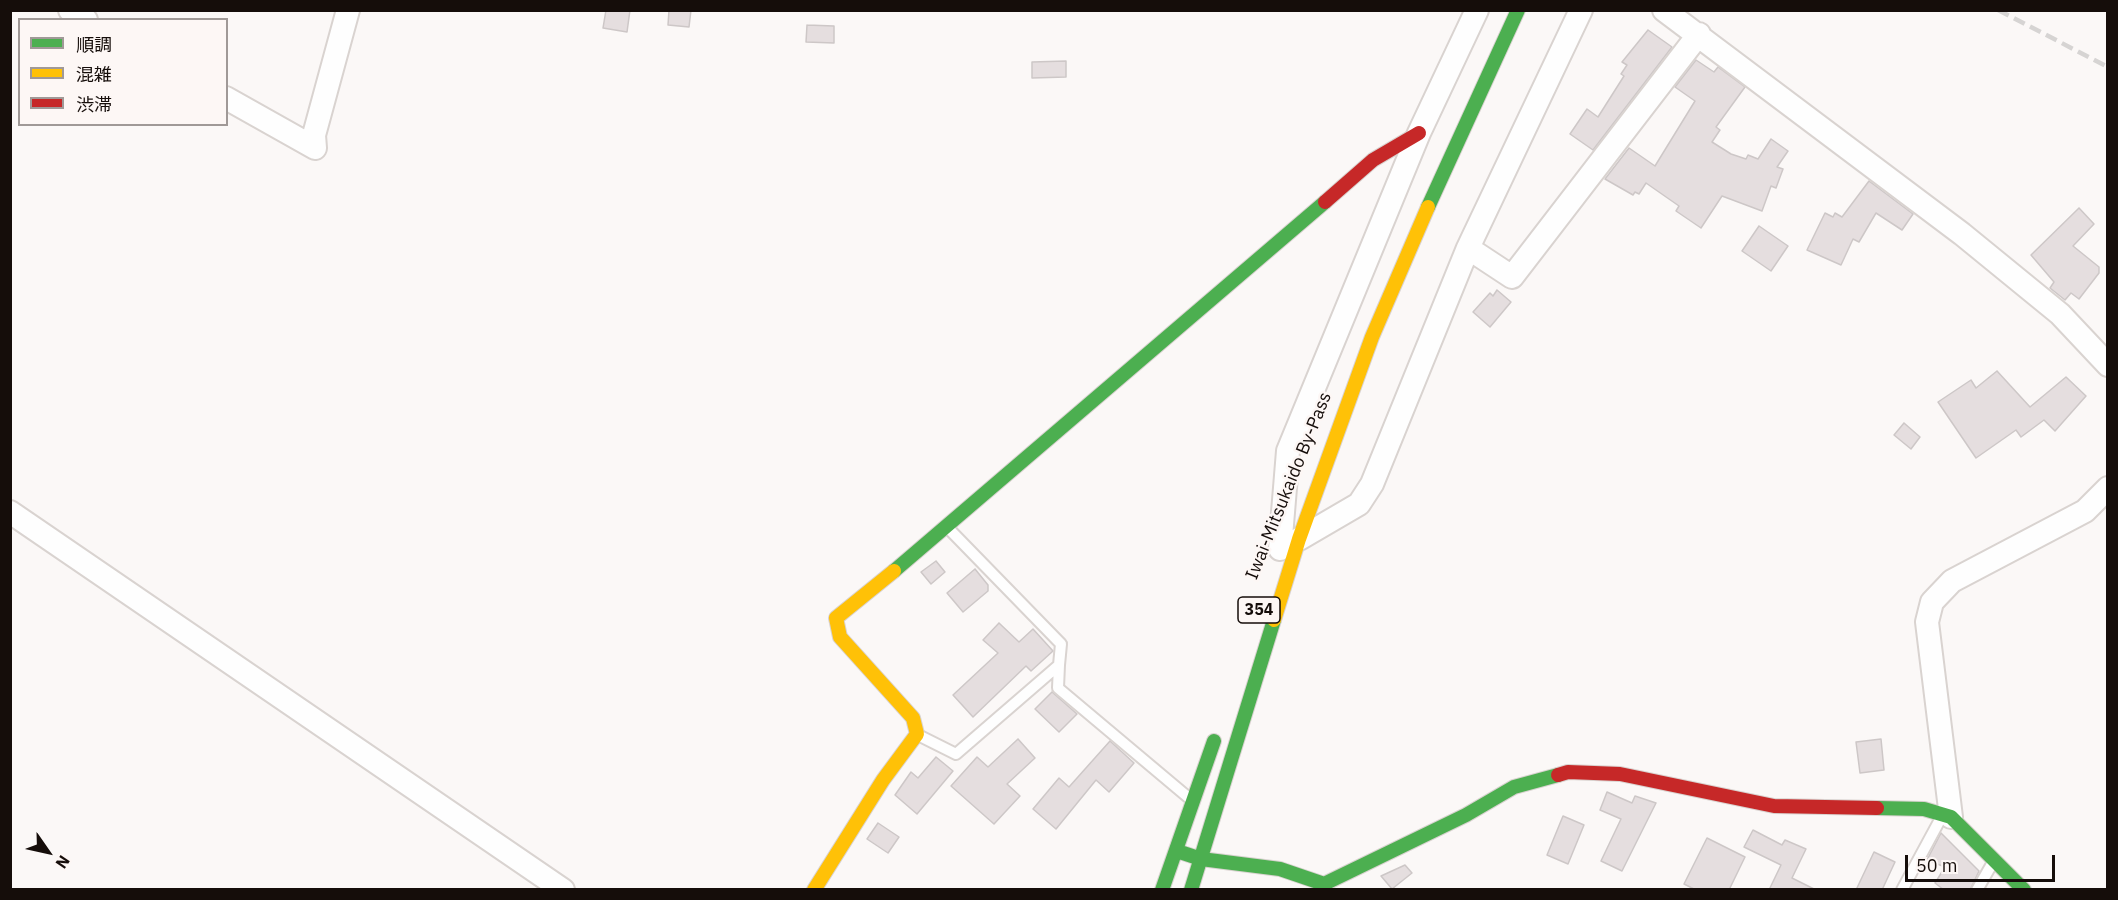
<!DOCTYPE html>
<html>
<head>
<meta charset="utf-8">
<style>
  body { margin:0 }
  #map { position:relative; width:2118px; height:900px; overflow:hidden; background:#fbf8f7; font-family:"IBM Plex Sans","Noto Sans JP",sans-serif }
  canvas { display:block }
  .frame { position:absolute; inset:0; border:12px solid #150d0a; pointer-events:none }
  .legend { position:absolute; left:18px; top:18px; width:210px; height:108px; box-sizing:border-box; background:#fdf7f5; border:2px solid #a09997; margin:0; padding:8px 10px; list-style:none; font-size:18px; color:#150d0a }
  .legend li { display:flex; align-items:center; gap:12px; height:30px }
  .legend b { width:30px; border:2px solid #a09997 }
  .north { position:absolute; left:18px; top:822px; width:60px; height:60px; -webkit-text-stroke:4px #fdf7f5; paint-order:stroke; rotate:124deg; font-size:16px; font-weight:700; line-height:24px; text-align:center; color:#150d0a }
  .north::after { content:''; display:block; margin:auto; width:21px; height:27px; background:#150d0a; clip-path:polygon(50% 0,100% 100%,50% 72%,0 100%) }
  .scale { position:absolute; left:1905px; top:855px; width:150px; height:27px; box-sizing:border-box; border:3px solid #150d0a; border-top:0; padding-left:8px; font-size:18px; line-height:21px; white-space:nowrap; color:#150d0a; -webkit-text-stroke:4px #fdf7f5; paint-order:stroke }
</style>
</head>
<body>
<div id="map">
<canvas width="2118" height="900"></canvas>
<div class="frame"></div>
<ul class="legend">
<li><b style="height:8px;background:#4caf50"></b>順調</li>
<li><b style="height:8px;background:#ffc107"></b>混雑</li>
<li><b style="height:8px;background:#c62828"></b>渋滞</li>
</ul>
<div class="north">N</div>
<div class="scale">50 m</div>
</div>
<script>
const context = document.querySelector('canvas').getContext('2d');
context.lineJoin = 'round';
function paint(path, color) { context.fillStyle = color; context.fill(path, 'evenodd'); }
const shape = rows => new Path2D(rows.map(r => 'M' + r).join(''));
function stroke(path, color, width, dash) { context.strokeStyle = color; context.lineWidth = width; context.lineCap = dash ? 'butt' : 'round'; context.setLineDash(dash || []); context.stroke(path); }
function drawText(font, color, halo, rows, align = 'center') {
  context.font = font + ' "IBM Plex Sans",sans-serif'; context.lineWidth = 5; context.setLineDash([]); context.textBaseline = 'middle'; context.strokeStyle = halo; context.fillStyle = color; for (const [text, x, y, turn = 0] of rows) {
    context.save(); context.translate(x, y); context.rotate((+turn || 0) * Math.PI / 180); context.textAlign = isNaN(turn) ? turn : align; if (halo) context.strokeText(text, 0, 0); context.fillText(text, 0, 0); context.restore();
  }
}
const building = shape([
  [606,10,630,10,627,32,603,28,606,10],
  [669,10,691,10,689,27,668,25,669,10],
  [807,25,834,26,834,43,806,42,807,25],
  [1648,30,1672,47,1593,150,1570,134,1587,109,1598,117,1624,76,1621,74,1627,65,1622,62,1648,30],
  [1696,60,1714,72,1718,67,1745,87,1716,127,1720,130,1712,142,1731,154,1746,159,1748,155,1758,159,1771,139,1788,151,1777,167,1783,169,1776,188,1771,186,1762,211,1722,196,1701,228,1676,211,1679,206,1646,183,1639,194,1635,192,1633,195,1605,179,1629,148,1655,166,1695,101,1675,87,1696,60],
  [1066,61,1066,77,1032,78,1032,62,1066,61],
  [1869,181,1913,214,1902,230,1876,213,1859,242,1853,239,1841,265,1807,250,1825,213,1833,217,1835,213,1842,217,1869,181],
  [2079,208,2094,224,2073,246,2099,267,2099,273,2079,299,2071,293,2065,300,2050,288,2054,282,2031,255,2079,208],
  [1759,226,1788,246,1771,271,1742,251,1759,226],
  [1497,290,1511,302,1490,327,1473,312,1490,293,1493,296,1497,290],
  [1997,371,2030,407,2066,377,2086,396,2055,431,2044,420,2021,437,2016,430,1976,458,1938,402,1971,380,1976,388,1997,371],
  [1904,423,1920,437,1911,449,1894,435,1904,423],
  [936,561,945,572,931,584,921,572,936,561],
  [975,569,988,585,988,591,963,612,947,593,975,569],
  [999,623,1019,642,1033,629,1053,651,1031,671,1026,666,973,717,953,695,998,653,983,640,999,623],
  [1052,692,1077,714,1059,732,1035,709,1052,692],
  [1018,739,1035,758,1007,784,1020,796,994,824,951,786,977,757,988,767,1018,739],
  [1881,739,1884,770,1860,773,1856,742,1881,739],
  [1110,741,1134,763,1109,792,1096,780,1056,829,1033,809,1059,778,1069,787,1110,741],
  [936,757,953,771,917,814,895,795,911,772,918,778,936,757],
  [1607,792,1632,803,1635,796,1656,803,1622,871,1601,861,1621,819,1600,810,1607,792],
  [1563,816,1584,825,1568,864,1547,855,1563,816],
  [878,823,899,837,888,853,867,839,878,823],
  [1753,830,1782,845,1785,840,1806,849,1792,878,1816,890,1769,890,1781,865,1744,847,1753,830],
  [1941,833,1979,871,1970,890,1944,890,1935,883,1945,867,1927,860,1941,833],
  [1707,838,1745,857,1729,890,1696,890,1684,884,1707,838],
  [1874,852,1895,862,1882,890,1856,890,1874,852],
  [1405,865,1412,873,1392,889,1381,876,1405,865]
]);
const lane = shape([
  [1059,665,1058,688,1189,798],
  [918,735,956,754,1059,665,1061,644,949,529],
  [1902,890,1942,816],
  [1977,890,1992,864]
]);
const street = shape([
  [70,10,86,20],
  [1664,10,1962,234,2060,314,2108,365],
  [226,98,315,148],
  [315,148,314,135,348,10],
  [1468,248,1512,277,1699,34],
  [10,512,563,890],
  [1299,539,1359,504,1372,484,1468,248,1581,10],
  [1280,549,1288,451,1419,133,1477,10],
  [1951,817,1927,622,1932,602,1952,581,2085,511,2108,488]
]);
const fast = shape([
  [1428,207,1518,10],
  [894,571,1325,202],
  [1877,808,1924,809,1951,817,2024,890],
  [1177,851,1201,859,1280,869,1324,884,1466,815,1514,787,1558,775],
  [1162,890,1214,741],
  [1191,890,1274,620]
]);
const slow = shape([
  [1274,620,1299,539,1372,337,1428,207],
  [814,890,883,780,917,734,913,718,840,637,836,618,894,571]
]);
const jam = shape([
  [1325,202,1373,160,1419,133],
  [1558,775,1568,772,1620,774,1774,806,1877,808]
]);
const rail = shape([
  [1998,10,2108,67]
]);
const shields = [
  [1259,610,42]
];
const shieldNames = [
  ["354",1259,610]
];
const streetNames = [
  ["Iwai-Mitsukaido By-Pass",1289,486,-68]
];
paint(building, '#e5dedf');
stroke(building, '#cdc7c7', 1.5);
stroke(lane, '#d9d3d0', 14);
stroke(street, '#d9d3d0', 26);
stroke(fast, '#d9d3d0', 16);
stroke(slow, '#d9d3d0', 16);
stroke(jam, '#d9d3d0', 16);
stroke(lane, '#fefefe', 10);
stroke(street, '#fefefe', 22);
stroke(fast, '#4caf50', 14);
stroke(slow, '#ffc107', 14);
stroke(jam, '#c62828', 14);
stroke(rail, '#d6d4d3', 4.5, [12, 6]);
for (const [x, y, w] of shields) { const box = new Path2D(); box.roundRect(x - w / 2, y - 13, w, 26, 4.5); context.fillStyle = '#fdf7f5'; context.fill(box); stroke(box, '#150d0a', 1.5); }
drawText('bold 16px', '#150d0a', null, shieldNames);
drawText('18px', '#150d0a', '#fdf7f5', streetNames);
</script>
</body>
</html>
